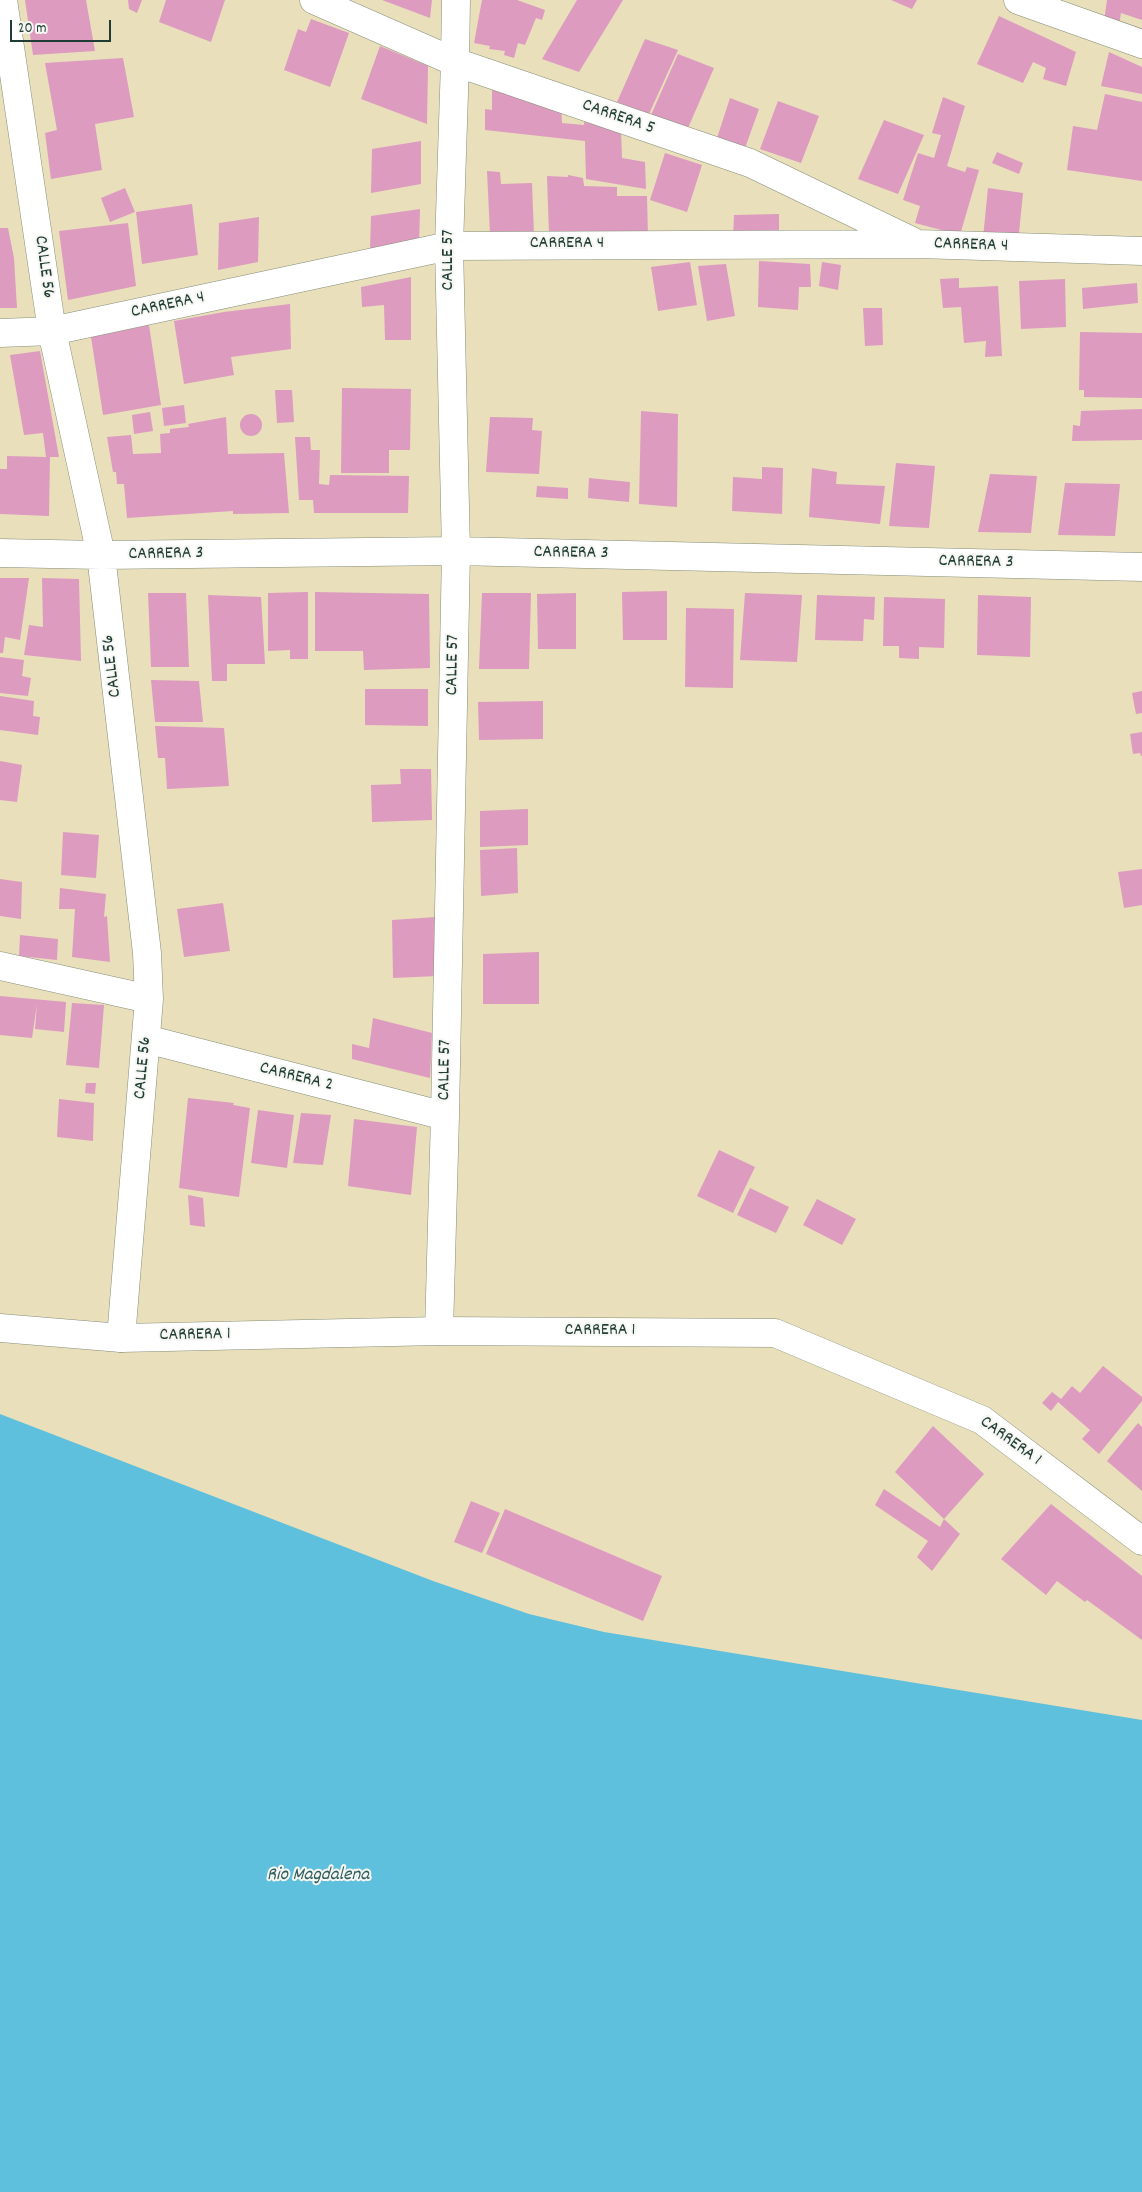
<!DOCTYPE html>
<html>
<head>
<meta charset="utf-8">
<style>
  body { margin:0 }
  #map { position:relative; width:1142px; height:2192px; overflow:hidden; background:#e9dfbb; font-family:Dekko,sans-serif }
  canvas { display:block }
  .scale { position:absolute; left:10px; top:20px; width:101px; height:22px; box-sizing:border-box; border:2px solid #1f3d34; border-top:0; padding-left:6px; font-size:15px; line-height:18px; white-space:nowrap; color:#1f3d34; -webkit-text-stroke:4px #f6f6f2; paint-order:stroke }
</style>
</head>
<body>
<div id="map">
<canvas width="1142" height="2192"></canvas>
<div class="scale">20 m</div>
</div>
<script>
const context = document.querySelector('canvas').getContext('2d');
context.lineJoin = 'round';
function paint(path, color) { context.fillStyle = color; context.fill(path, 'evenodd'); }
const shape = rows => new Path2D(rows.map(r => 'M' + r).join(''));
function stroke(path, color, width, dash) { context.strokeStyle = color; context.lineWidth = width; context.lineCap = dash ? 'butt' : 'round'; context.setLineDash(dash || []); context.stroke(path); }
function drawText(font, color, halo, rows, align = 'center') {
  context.font = font + ' Dekko,sans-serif'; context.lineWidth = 4; context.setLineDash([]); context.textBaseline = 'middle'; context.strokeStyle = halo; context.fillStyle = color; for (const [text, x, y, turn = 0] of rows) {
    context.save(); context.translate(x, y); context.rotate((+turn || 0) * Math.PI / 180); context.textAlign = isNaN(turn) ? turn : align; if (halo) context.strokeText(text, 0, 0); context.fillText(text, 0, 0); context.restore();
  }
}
const water = shape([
  [0,1414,433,1581,529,1614,604,1632,1142,1720,1142,2192,0,2192]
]);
const building = shape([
  [25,0,86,0,95,51,33,55],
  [128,0,142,0,137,13,129,9],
  [166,0,225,0,211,42,159,22],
  [382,0,432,0,430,18],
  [482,0,517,0,545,10,542,20,536,18,525,45,518,43,514,58,504,55,505,51,489,49,490,46,474,43],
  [577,0,623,0,579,72,542,59],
  [891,0,917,0,912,9],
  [1107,0,1142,0,1142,20,1121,13,1119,26,1104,21],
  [999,16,1076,52,1066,86,1043,79,1046,68,1033,62,1023,83,977,64],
  [311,19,349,33,330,87,284,70,298,29,306,32],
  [645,39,678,50,649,114,617,102],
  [380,46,428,66,427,124,361,99],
  [1109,52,1142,67,1142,94,1101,86],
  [678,54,714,68,688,128,651,115],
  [123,58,134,117,95,124,102,170,51,179,45,133,57,130,45,63],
  [492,90,545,96,561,103,562,123,584,125,584,122,621,129,622,158,645,162,646,189,586,179,585,141,485,130,485,109,492,110],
  [1105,94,1142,102,1142,181,1067,170,1073,126,1097,130],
  [943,97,965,106,947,166,965,172,967,167,979,170,960,235,915,223,920,206,903,200,918,153,934,158,941,135,932,133],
  [730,98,759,109,745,148,717,138],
  [778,101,819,116,801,163,760,149],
  [884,120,924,135,898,194,858,179],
  [421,141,421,184,371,193,372,149],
  [997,152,1023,163,1019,174,992,163],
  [665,153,702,165,687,212,650,200],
  [487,171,500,172,501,184,532,183,534,235,490,234],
  [568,175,583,178,584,186,617,187,617,196,647,196,648,237,549,235,547,176,568,177],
  [125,188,135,212,110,222,101,198],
  [988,188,1023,193,1018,243,983,238],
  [192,204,198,255,142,264,136,212],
  [420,209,419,245,370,250,371,216],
  [779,214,779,239,733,240,734,215],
  [259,217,258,262,218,270,219,223],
  [128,223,136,286,68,300,59,231],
  [0,228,8,228,14,258,17,308,0,308],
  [759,261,810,264,811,287,799,287,798,310,758,307],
  [690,262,697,305,658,311,651,267],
  [822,262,841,265,838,290,819,286],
  [726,264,735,316,707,321,698,266],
  [411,277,411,340,385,340,384,305,362,307,361,287],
  [959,278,959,288,998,286,1002,356,985,357,986,341,964,343,961,307,943,308,940,279],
  [1065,279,1066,327,1021,329,1019,281],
  [1137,283,1138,303,1083,309,1082,288],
  [290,304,291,349,231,357,234,375,184,384,174,321,224,312],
  [863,308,882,308,883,345,865,346],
  [149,325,161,405,103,415,91,337],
  [1080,332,1142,333,1142,398,1084,397,1084,390,1079,390],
  [40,351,59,457,50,457,49,516,0,514,0,469,7,469,7,456,46,457,43,433,24,435,10,355],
  [342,388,411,389,410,450,389,450,389,473,341,473],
  [275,390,292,390,294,422,277,423],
  [184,405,186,423,164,426,162,408],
  [1142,409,1142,440,1072,441,1073,425,1080,426,1081,411],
  [641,411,678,414,677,507,639,504],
  [150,412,153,431,134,434,132,415],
  '240 425a11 11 0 1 1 22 0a11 11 0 1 1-22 0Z',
  [226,417,228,454,284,453,289,513,233,514,233,511,127,518,124,484,117,484,116,472,113,472,107,437,131,435,133,454,161,453,160,434,170,433,170,429,189,427,188,424],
  [490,417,533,418,532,430,542,431,539,474,486,472],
  [295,437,310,437,311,450,320,450,319,484,329,485,330,475,409,476,408,513,314,513,313,500,299,500],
  [896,463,935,466,929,528,889,526],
  [762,467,783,468,782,514,732,511,733,477,762,479],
  [812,468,837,472,836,484,885,486,880,524,809,517],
  [990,474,1037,476,1031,533,978,532],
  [589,478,630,482,629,502,588,498],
  [1065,483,1120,484,1115,536,1058,535],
  [537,486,568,488,568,499,536,497],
  [0,578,29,578,20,640,5,637,3,653,0,653],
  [42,578,79,579,81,661,24,655,29,625,43,627],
  [667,591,667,640,623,640,622,592],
  [308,592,308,659,290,659,290,650,268,651,268,593],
  [315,592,429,594,430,668,364,670,363,651,315,651],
  [148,593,186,593,189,667,151,667],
  [482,593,531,593,529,669,479,669],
  [576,593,576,649,538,649,537,594],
  [745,593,802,595,797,662,740,660],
  [208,595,261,597,265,664,227,664,227,681,212,681],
  [817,595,875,597,874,620,864,619,863,641,815,640],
  [978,595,1031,597,1030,657,977,655],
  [884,597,945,599,944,648,919,647,919,659,899,658,899,646,883,646],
  [686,608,734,609,733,688,685,687],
  [0,657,24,660,22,676,31,678,28,696,0,693],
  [151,680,199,681,203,722,155,722],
  [365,689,428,689,428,726,365,725],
  [1142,691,1142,713,1136,714,1132,693],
  [0,696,34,701,33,716,40,717,38,735,0,730],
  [543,701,543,739,479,740,478,702],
  [155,726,224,728,229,786,167,789,165,758,158,758],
  [1142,732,1142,756,1141,756,1140,753,1133,754,1130,734],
  [0,761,22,765,17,802,0,800],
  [400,769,431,769,432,820,372,822,371,785,401,784],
  [528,809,528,845,480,847,480,811],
  [63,832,99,835,96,878,61,875],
  [517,848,518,893,481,896,480,850],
  [1142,869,1142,905,1124,908,1118,872],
  [0,879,22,882,21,919,0,916],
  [60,888,106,894,104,917,107,916,110,962,72,957,75,909,59,909],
  [223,903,230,951,184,957,177,909],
  [436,917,438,976,393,978,392,920],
  [20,935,58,939,57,960,19,956],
  [539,952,539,1004,483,1004,483,954],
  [0,996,66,1002,64,1032,35,1029,37,1004,32,1038,0,1035],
  [72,1003,104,1005,99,1068,66,1065],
  [373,1018,432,1033,430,1078,352,1059,352,1044,369,1048],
  [86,1083,96,1083,95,1094,85,1093],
  [188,1098,234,1103,233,1105,250,1108,239,1197,179,1188],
  [59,1099,94,1103,93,1141,57,1137],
  [258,1110,294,1115,287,1168,251,1163],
  [301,1113,331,1115,323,1165,293,1163],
  [354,1119,417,1127,411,1195,348,1186],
  [719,1150,755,1167,733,1213,697,1196],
  [750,1188,789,1207,776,1233,737,1215],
  [188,1195,203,1198,205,1227,190,1225],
  [817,1199,856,1219,842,1245,803,1225],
  [1103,1366,1142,1397,1142,1401,1099,1454,1082,1439,1090,1430,1058,1402,1051,1411,1042,1403,1052,1392,1061,1399,1072,1386,1080,1393],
  [1138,1423,1142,1427,1142,1491,1107,1461],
  [933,1426,984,1474,944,1519,960,1534,932,1571,917,1557,928,1541,875,1505,884,1489,940,1527,944,1519,895,1472],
  [471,1501,500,1513,482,1553,454,1542],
  [1051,1504,1142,1576,1142,1640,1087,1600,1085,1602,1057,1581,1046,1595,1001,1559],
  [505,1509,662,1576,643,1621,486,1554]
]);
const street = shape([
  [3,0,52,331,101,555,147,953,149,999,121,1338],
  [314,0,455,62,750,163,912,241],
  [1018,0,1142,44],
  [0,333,52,331,449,246,918,244,1142,251],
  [0,553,101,555,456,551,1142,567],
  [0,966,149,999],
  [146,1039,445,1116],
  [439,1331,445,1116,456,551,449,246,455,62,456,0]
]);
const highway = shape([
  [0,1328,121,1338,439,1331,775,1333,982,1420,1142,1541]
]);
const streetNames = [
  ["CARRERA 5",618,118,19],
  ["CARRERA 4",567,245],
  ["CARRERA 4",971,246,2],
  ["CALLE 57",450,260,-90],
  ["CALLE 56",43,267,82],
  ["CARRERA 4",168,306,-12],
  ["CARRERA 3",571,554,1],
  ["CARRERA 3",166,555,-1],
  ["CARRERA 3",976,563,1],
  ["CALLE 57",454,665,-89],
  ["CALLE 56",113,666,-97],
  ["CALLE 56",144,1068,-85],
  ["CALLE 57",446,1070,-89],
  ["CARRERA 2",296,1078,14],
  ["CARRERA 1",600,1332],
  ["CARRERA 1",195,1336,-1],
  ["CARRERA 1",1010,1442,36]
];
const waterNames = [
  ["Rio Magdalena",318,1876]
];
paint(water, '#5ec0dc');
paint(building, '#dd9bc0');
stroke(street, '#848e78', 29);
stroke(highway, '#848e78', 29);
stroke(street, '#fff', 28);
stroke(highway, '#fff', 28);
drawText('18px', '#1f3d34', '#f6f6f2', streetNames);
drawText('italic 19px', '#2f5e5e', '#f6f6f2', waterNames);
</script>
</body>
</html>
